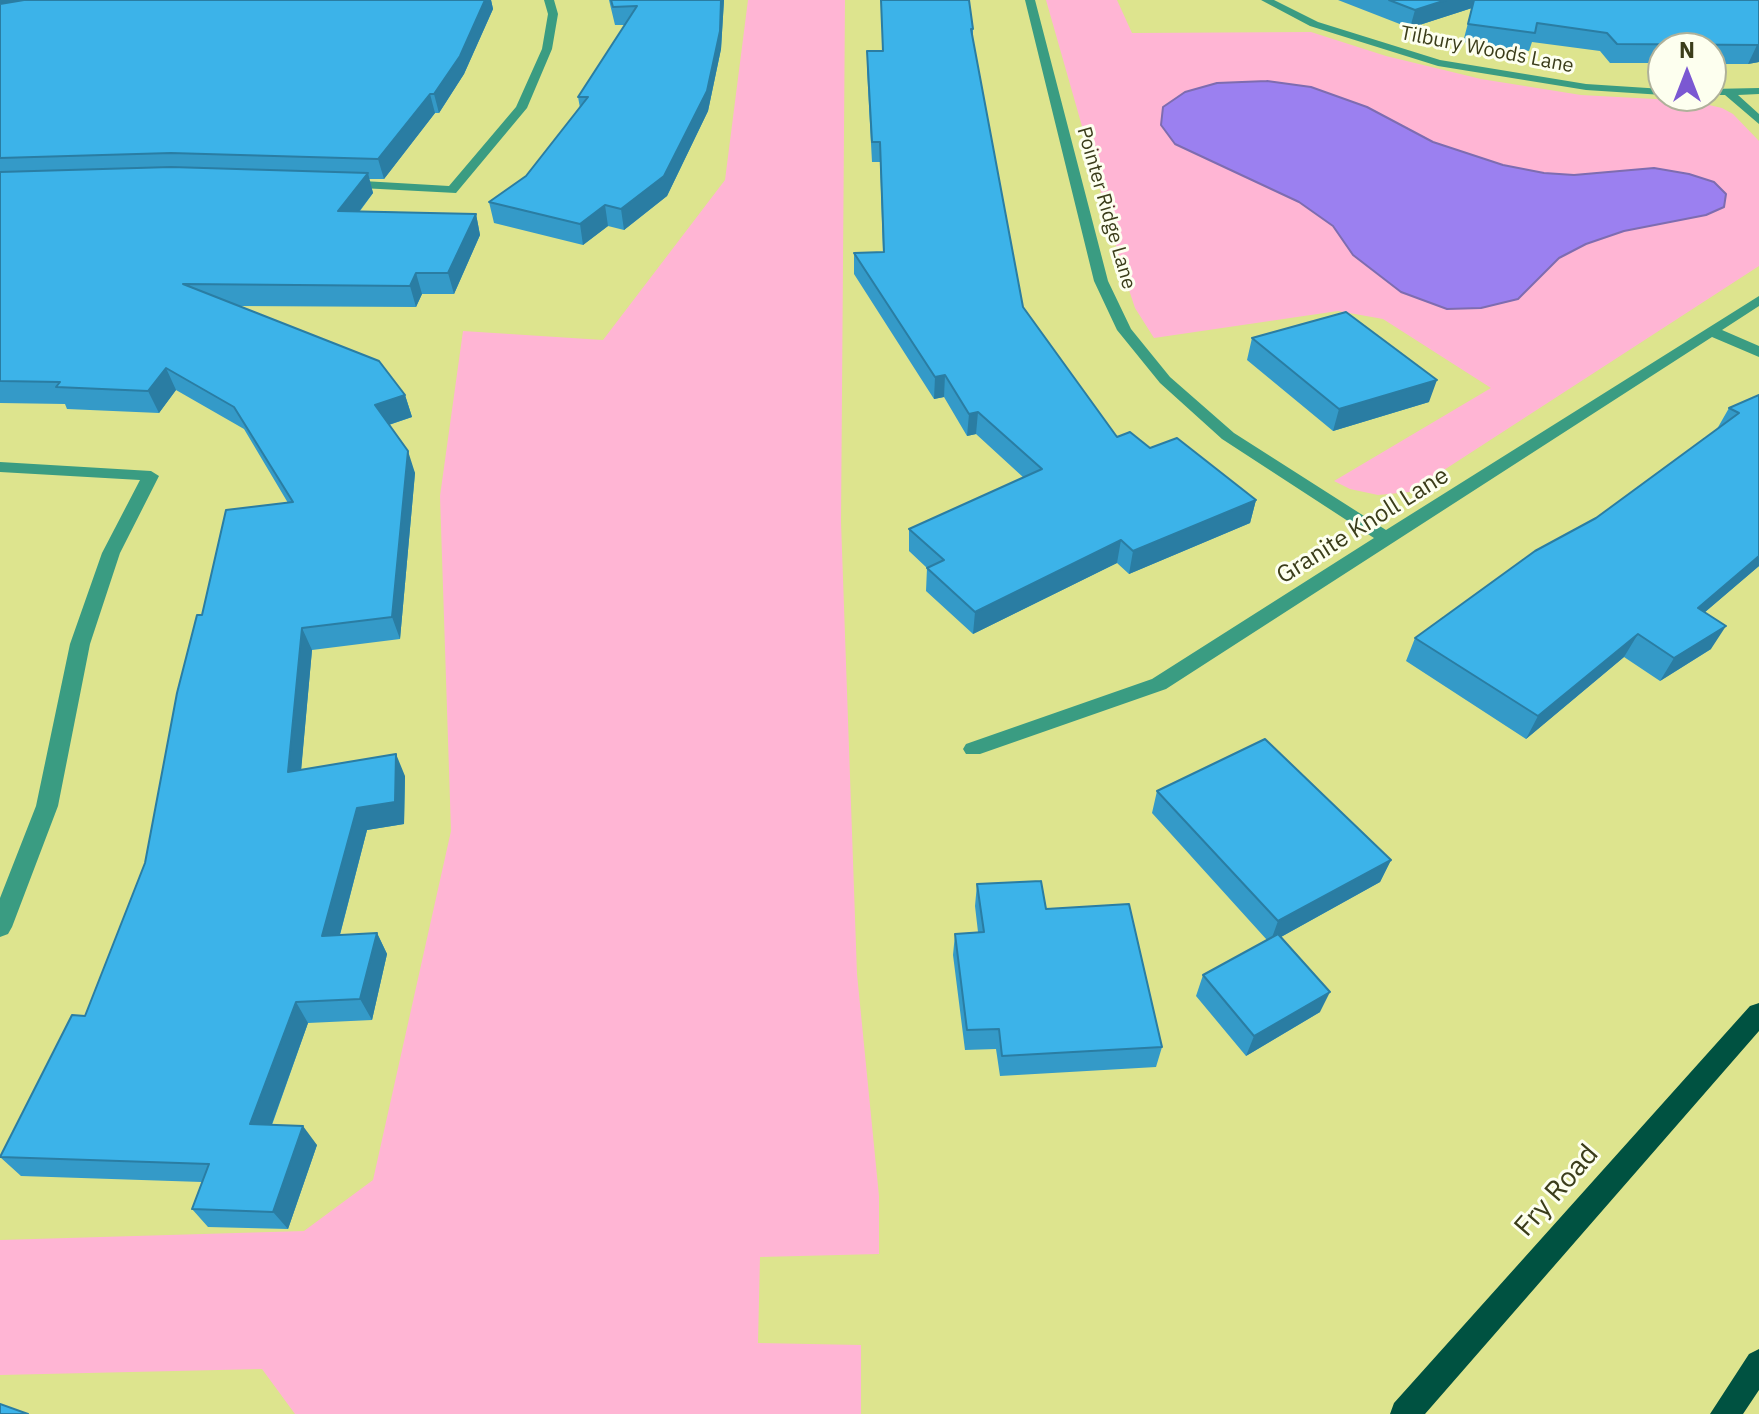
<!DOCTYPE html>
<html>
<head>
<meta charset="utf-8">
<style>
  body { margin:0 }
  #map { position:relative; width:1759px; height:1414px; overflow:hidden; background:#dde48e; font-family:"IBM Plex Sans",sans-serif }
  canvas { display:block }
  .north { position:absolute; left:1647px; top:32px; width:80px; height:80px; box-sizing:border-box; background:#fdffef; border:2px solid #afb19a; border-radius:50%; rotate:0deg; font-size:22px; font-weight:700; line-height:32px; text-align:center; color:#3b3d1a }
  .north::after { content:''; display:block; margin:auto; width:28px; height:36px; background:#7b58d2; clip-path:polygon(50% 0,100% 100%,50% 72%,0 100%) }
</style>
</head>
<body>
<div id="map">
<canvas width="1759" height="1414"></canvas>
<div class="north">N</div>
</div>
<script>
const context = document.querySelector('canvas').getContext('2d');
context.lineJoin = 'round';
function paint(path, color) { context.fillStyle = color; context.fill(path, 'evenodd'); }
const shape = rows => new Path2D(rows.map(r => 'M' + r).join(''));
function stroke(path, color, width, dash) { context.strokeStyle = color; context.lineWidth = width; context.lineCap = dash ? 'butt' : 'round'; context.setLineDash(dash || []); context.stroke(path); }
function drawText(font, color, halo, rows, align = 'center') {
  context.font = font + ' "IBM Plex Sans",sans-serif'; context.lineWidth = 6; context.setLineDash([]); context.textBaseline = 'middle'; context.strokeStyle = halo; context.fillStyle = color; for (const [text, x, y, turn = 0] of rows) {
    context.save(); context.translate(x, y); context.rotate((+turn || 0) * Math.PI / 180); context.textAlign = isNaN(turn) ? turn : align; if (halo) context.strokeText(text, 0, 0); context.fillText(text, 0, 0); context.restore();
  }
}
const green = shape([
  [748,0,845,0,841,522,857,974,879,1196,879,1254,760,1257,758,1343,861,1345,861,1414,295,1414,262,1369,0,1375,0,1240,304,1231,373,1180,451,831,440,496,463,331,603,340,725,180],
  [1046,0,1117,0,1132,33,1311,32,1386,56,1481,79,1581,95,1692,101,1722,108,1733,114,1759,141,1759,266,1410,492,1378,495,1350,489,1334,481,1491,388,1383,319,1338,311,1154,338,1135,308,1127,284]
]);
const water = shape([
  [1267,81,1311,87,1367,107,1433,142,1503,165,1544,173,1574,175,1654,168,1689,174,1714,182,1726,194,1724,207,1706,215,1624,231,1586,244,1559,258,1518,299,1481,308,1447,309,1401,292,1353,255,1333,226,1299,202,1175,144,1161,125,1163,107,1185,92,1217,83,1267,81]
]);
const minor = shape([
  [544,0,554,0,558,14,552,49,527,108,456,193,342,187,340,184,346,180,449,186,516,107,542,49,548,14,544,0],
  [1025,0,1035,0,1108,281,1131,329,1170,377,1234,433,1386,530,1759,296,1759,306,1722,330,1759,346,1759,357,1712,337,1166,689,980,754,966,754,963,749,966,744,1152,679,1374,538,1222,439,1160,383,1117,330,1094,281,1025,0],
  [1261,0,1274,0,1318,22,1440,60,1586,84,1663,89,1663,95,1586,90,1438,66,1310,26,1261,0],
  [1759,88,1759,94,1738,95,1759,114,1759,124,1725,95,1711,95,1711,89,1759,88],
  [0,462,151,471,159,476,120,553,90,644,58,806,12,927,8,934,0,937,0,898,36,806,70,644,102,553,140,480,0,472,0,462]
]);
const major = shape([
  [1759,1003,1759,1031,1425,1414,1390,1414,1394,1403,1750,1006,1759,1003],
  [1759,1349,1759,1390,1743,1414,1710,1414,1749,1354,1759,1349]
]);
const wall = shape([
  [0,0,491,0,493,9,464,74,439,113,435,113,384,179,369,179,373,193,360,211,476,214,480,235,454,294,422,294,416,307,238,306,405,395,412,417,389,425,415,473,400,639,312,650,301,769,405,776,404,824,367,830,340,935,377,933,387,954,372,1020,308,1023,272,1125,317,1145,288,1229,208,1227,192,1209,202,1182,21,1176,0,1157,85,1016,145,863,202,615,288,503,244,429,176,390,159,413,67,409,65,404,0,403],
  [609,0,724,0,721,49,708,111,667,196,624,230,608,226,583,245,494,223,489,202,526,176,580,108,578,97,625,25,615,25],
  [881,0,969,0,973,29,973,42,1023,307,1117,437,1150,448,1256,500,1250,523,1129,574,1117,563,973,634,926,591,927,568,909,551,909,529,1024,478,976,434,967,436,944,397,934,399,854,274,854,253,883,252,880,162,872,162,867,69,867,51,883,51],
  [1338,0,1759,0,1759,62,1748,64,1711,64,1711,48,1663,48,1663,63,1610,63,1600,51,1532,42,1529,51,1463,42,1472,8,1410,28],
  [1252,338,1429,402,1333,431,1247,360],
  [1759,395,1759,566,1705,612,1711,649,1660,681,1624,657,1526,739,1406,661,1415,638,1596,518,1717,429,1729,408],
  [1157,791,1391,860,1380,882,1281,937,1320,1012,1246,1056,1196,996,1203,975,1267,940,1152,813],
  [977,884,1046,909,1162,1047,1156,1067,1000,1076,996,1049,965,1050,953,955,955,934,978,932,975,906]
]);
const shadedWall = shape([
  [0,0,77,0,0,12],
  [485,0,491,0,493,9,464,74,439,113,434,94],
  [721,0,724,0,721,49,708,111,667,196,624,230,621,209],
  [1446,0,1474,0,1472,8,1410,28,1415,10],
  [1757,45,1759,45,1759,62,1748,64],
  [430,94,435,113,384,179,378,159],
  [368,173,373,193,344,231,338,211],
  [605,205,608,226,583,245,580,224],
  [476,214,480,235,454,294,448,273],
  [416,273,422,294,416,307,410,286],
  [166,368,176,390,159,413,148,391],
  [945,375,944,397,934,399,935,377],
  [1437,380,1429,402,1333,431,1339,409],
  [405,395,412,417,382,427,375,405],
  [978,412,976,434,967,436,969,414],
  [408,451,415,473,400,639,392,617],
  [1256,500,1250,523,1129,574,1133,551],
  [1121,540,1117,563,973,634,975,612],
  [1759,556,1759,566,1684,630,1698,608],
  [1726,626,1711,649,1660,681,1674,658],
  [302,628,312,650,299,794,288,772],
  [1638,634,1624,657,1526,739,1538,716],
  [396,754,405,776,404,824,367,830,334,957,322,936,357,808],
  [1391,860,1380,882,1270,943,1278,921],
  [377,933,387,954,372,1020,360,999],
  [1330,992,1320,1012,1246,1056,1254,1036],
  [296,1002,308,1023,265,1143,250,1124],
  [303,1126,317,1145,288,1229,273,1212]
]);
const building = shape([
  [24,0,485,0,460,56,434,94,430,94,378,159,171,153,0,158,0,4,24,0],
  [611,0,721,0,720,31,707,91,664,176,621,209,605,205,580,224,489,202,526,176,588,97,578,97,637,6,613,7,611,0],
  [881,0,969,0,973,29,971,29,1023,307,1117,437,1130,432,1150,448,1177,438,1256,500,1133,551,1121,540,975,612,927,568,944,560,909,529,1042,469,978,412,969,414,945,375,935,377,854,253,884,252,880,142,872,142,867,51,883,51,881,0],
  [1389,0,1446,0,1415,10,1389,0],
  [1474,0,1759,0,1759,45,1617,44,1607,33,1537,23,1535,33,1468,24,1474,0],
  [171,167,368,173,338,211,476,214,448,273,416,273,410,286,183,284,379,361,405,395,375,405,408,451,392,617,302,628,288,772,396,754,395,802,357,808,322,936,377,933,360,999,296,1002,250,1124,303,1126,273,1212,192,1209,209,1164,0,1157,72,1015,85,1016,145,863,177,693,197,615,202,615,226,510,293,502,234,407,166,368,148,391,56,387,60,382,0,381,0,172,171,167],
  [1346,312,1437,380,1339,409,1252,338,1346,312],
  [1759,395,1759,556,1698,608,1726,626,1674,658,1638,634,1538,716,1415,638,1535,551,1596,518,1739,413,1729,408,1759,395],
  [1265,739,1391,860,1278,921,1157,791,1265,739],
  [1041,881,1046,909,1129,904,1162,1047,1002,1056,999,1029,967,1030,955,934,984,932,977,884,1041,881],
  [1278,934,1330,992,1254,1036,1203,975,1278,934],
  [0,1404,28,1414,0,1414,0,1404]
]);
const farStreetnames = [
  ["Tilbury Woods Lane",1487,50,11],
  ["Pointer Ridge Lane",1106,208,74]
];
const streetNames = [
  ["Granite Knoll Lane",1363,526,-32]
];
const nearStreetnames = [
  ["Fry Road",1557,1191,-49]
];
paint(green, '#ffb5d4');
paint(water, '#9b80f0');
stroke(water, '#7e6cb0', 2);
paint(minor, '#3a9c82');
paint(major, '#005241');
paint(wall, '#349ac8');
paint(shadedWall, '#2a7da3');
paint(building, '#3cb3e9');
stroke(building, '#2a7da3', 2);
drawText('20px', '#3b3d1a', '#fdffef', farStreetnames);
drawText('24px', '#3b3d1a', '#fdffef', streetNames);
drawText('28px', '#3b3d1a', '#fdffef', nearStreetnames);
</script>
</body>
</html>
